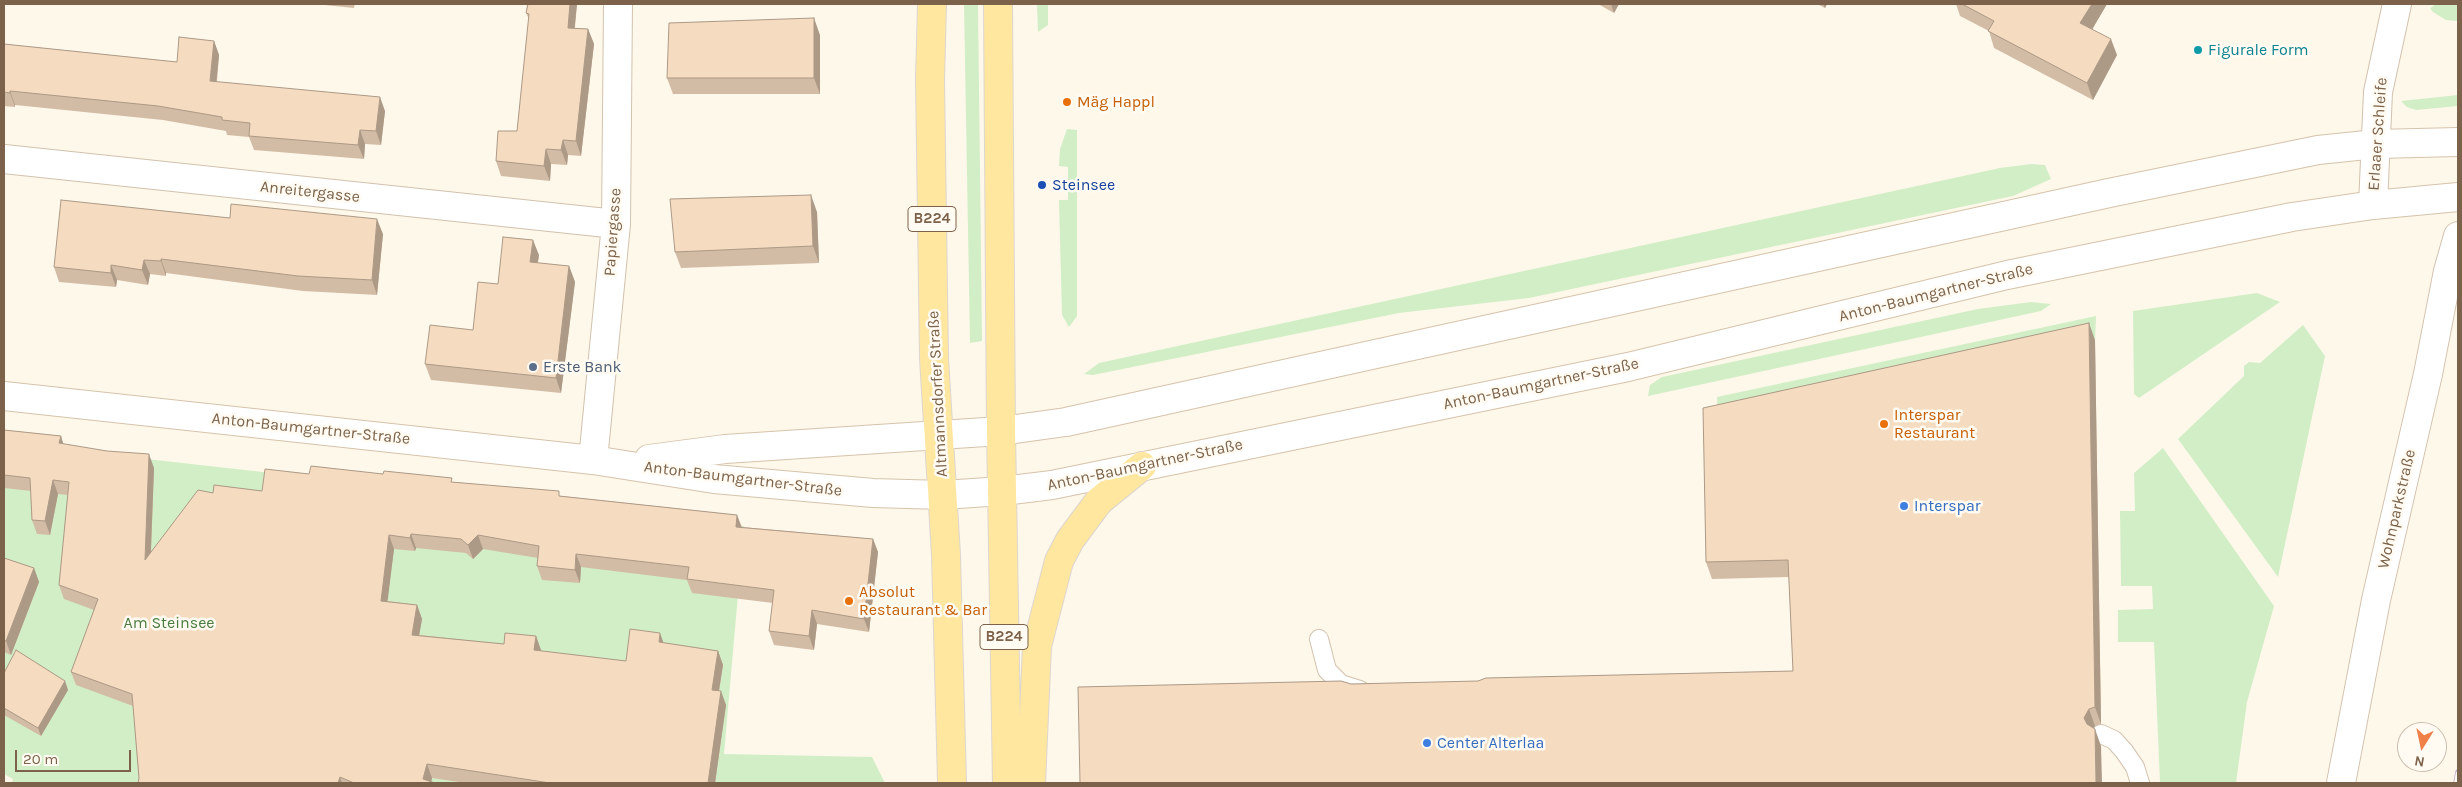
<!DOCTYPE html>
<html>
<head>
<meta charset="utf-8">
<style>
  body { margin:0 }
  #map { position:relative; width:2462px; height:787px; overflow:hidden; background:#fef8ea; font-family:Karla,sans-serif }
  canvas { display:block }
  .frame { position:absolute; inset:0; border:5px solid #7c624a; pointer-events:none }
  .north { position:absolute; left:2397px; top:722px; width:50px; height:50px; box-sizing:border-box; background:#fffbf2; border:1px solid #cbbeaf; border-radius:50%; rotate:190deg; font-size:14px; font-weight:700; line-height:20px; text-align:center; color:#7c624a }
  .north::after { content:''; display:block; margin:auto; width:18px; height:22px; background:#ef8148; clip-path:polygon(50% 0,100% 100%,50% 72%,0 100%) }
  .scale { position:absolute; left:15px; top:750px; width:116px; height:22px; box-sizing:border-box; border:2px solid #7c624a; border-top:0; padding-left:6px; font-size:15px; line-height:18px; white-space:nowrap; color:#7c624a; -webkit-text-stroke:4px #fffbf2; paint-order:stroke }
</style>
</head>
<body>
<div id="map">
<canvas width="2462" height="787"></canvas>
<div class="frame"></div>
<div class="north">N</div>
<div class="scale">20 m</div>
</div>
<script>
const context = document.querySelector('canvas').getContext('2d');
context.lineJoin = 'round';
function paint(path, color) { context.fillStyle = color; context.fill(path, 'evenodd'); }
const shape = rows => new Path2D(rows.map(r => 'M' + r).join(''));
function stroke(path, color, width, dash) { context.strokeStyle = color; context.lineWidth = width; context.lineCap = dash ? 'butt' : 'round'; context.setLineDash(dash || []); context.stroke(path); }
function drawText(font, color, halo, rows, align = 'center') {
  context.font = font + ' Karla,sans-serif'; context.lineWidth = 5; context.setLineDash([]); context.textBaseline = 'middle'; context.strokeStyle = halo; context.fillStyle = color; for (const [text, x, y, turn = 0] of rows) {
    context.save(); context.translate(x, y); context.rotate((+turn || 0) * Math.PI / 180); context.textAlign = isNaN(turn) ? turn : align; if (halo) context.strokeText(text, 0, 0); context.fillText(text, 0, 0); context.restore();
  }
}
const green = shape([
  [964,4,978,4,982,341,970,343],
  [1037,4,1048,4,1048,25,1038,32],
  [2436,4,2458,4,2458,21,2446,20,2433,12,2430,8],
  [2458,95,2458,106,2416,110,2407,107,2401,101],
  [1067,129,1077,130,1077,316,1069,327,1062,315,1059,200,1068,200,1068,167,1059,166,1060,149],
  [2031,164,2045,165,2051,179,2013,196,1529,298,1399,313,1093,375,1084,374,1099,363,2000,168],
  [2257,293,2280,302,2139,398,2134,394,2133,311],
  [2031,302,2051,304,2041,311,1648,396,1650,385,1662,377,1978,309],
  [2096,316,2095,340,1718,422,1717,397],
  [2303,325,2325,356,2278,577,2178,439,2244,376,2244,366,2249,362,2260,363],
  [4,443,744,526,724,754,872,757,885,783,12,783,13,779,4,774],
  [2163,448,2274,606,2247,702,2236,783,2160,783,2154,642,2118,642,2118,610,2153,609,2152,586,2121,586,2120,511,2135,511,2134,473]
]);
const service = shape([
  [1319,639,1327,670,1341,684,1360,690],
  [2101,734,2114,740,2124,751,2135,767,2140,783]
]);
const minor = shape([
  [4,159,616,224],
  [2373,205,2378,92,2397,4],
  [593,460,616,224,618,4],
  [2341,783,2376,600,2428,374,2448,271,2458,236]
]);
const secondary = shape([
  [4,396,593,460,714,479,873,493,943,495,1003,491,1052,485,1628,367,2007,275,2292,217,2373,205,2458,197],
  [649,459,725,449,1001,431,1066,422,2109,193,2318,150,2376,144,2458,142]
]);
const primary = shape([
  [932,4,930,80,934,358,946,555,952,783],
  [998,4,1001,431,1007,783],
  [1031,783,1037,646,1059,561,1070,540,1099,501,1142,466]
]);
const rail = shape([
  [2456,783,2458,772]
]);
const wall = shape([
  [324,4,355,4,354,8,324,5],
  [526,4,577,4,575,28,588,29,594,44,581,156,568,155,567,165,551,164,550,181,501,176,496,161,517,131,529,19,526,13,527,6],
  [1598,4,1619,4,1614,13],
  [1817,4,1827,4,1825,8],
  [1956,4,2107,4,2092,29,2117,55,2093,100,1994,48,1989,31,1960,16],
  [820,35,820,94,673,94,667,78],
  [214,41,219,55,217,82,385,111,381,145,365,144,364,159,254,150,249,137,227,135,226,131,163,120,15,105,15,107,4,106,4,44,177,62],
  [817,212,819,263,681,268,675,252],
  [383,234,377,295,303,291,166,273,166,276,150,274,148,285,117,280,116,287,59,282,54,267],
  [539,255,538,263,569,266,575,282,561,393,431,380,425,364,473,330,498,284],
  [2095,340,2101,724,2095,726,2093,728,2101,746,1478,681,1793,671,1789,577,1712,579,1706,562],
  [4,430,61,436,63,444,154,468,151,552,213,493,262,491,309,474,453,482,561,496,737,515,742,527,873,539,878,552,869,632,817,624,814,650,774,645,769,631,773,603,692,593,687,580,581,567,580,583,542,580,537,566,538,558,483,549,473,559,466,553,416,548,415,551,394,549,387,601,417,605,422,619,419,635,504,644,536,636,541,651,626,661,664,643,718,651,723,665,719,691,726,705,715,783,466,783,432,778,431,782,435,783,138,783,139,778,133,706,76,685,71,672,94,610,64,599,59,585,68,495,58,494,50,535,37,534,32,520,31,491,4,488],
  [4,558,34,568,39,582,11,655,4,652],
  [4,673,65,681,68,690,41,736,4,715]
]);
const shadedWall = shape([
  [570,4,577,4,573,42,568,28],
  [1611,4,1619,4,1614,13],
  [1823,4,1827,4,1825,8],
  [2092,4,2107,4,2086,40,2080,23],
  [814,18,820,35,820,94,814,78],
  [588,29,594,44,581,156,576,141],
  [2111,39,2117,55,2093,100,2087,83],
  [214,41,219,55,215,95,210,81],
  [10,91,15,105,15,107,10,93],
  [380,97,385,111,381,145,376,131],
  [360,130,365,144,364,159,358,145],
  [563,140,568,155,567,165,561,150],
  [546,149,551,164,550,181,544,166],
  [811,195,817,212,819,263,813,246],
  [377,219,383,234,377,295,372,280],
  [533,240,539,255,535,277,530,262],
  [161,259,166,273,166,276,161,261],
  [144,260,150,274,148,285,142,270],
  [111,265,117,280,116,287,111,273],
  [569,266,575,282,561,393,556,378],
  [2089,323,2095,340,2101,724,2095,707],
  [61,436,65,450,59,443],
  [149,454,154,468,150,573,145,560],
  [53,480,58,494,50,535,45,521],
  [737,515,742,529,736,527],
  [411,534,416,548,415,551,410,538],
  [389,535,394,549,386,614,381,601],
  [478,535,483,549,473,559,468,545],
  [873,539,878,552,869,632,864,619],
  [576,554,581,567,580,583,575,570],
  [34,568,39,582,11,655,6,641],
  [417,605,422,619,417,648,412,635],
  [812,610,817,624,814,650,809,636],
  [660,633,665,647,659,642],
  [536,636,541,650,539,664,534,650],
  [718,651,723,665,717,703,712,690],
  [65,681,68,690,41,736,38,728],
  [721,691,726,705,715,783,708,783],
  [2089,709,2095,726,2090,734,2084,718],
  [2095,729,2101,746,2102,783,2096,783],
  [427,764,432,778,431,783,423,779],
  [340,777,342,783,338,783]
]);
const building = shape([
  [528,4,570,4,568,28,588,29,576,141,563,140,561,150,546,149,544,166,496,161,498,131,517,131,529,14,526,13,528,4],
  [1962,4,2092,4,2080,23,2111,39,2087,83,1988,31,1994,21,1962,4],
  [814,18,814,78,667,78,669,23,814,18],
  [179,37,214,41,210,81,380,97,376,131,360,130,358,145,249,136,250,123,222,120,222,117,158,106,10,91,10,93,4,92,4,44,177,62,179,37],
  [811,195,813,246,675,252,670,199,811,195],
  [61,200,230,218,231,204,377,219,372,280,298,276,161,259,161,261,144,260,142,270,111,265,111,273,54,267,61,200],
  [503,237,533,240,530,262,569,266,556,378,425,364,430,325,473,330,478,282,498,284,503,237],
  [2089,323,2095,707,2089,709,2084,718,2087,724,2095,729,2096,783,1080,783,1078,687,1341,681,1351,684,1478,681,1486,678,1793,671,1788,560,1706,562,1703,408,2089,323],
  [4,430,61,436,59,443,107,451,149,454,145,560,198,490,213,493,214,485,262,491,265,469,309,474,311,466,383,474,384,471,452,478,451,482,559,491,559,496,737,515,736,527,873,539,864,619,812,610,809,636,769,631,774,590,687,579,689,567,576,554,575,570,537,566,539,546,478,535,468,545,461,539,411,534,410,538,389,535,381,601,417,605,412,635,504,644,505,633,536,636,534,650,626,661,630,629,660,633,659,642,718,651,712,690,721,691,708,783,550,783,427,764,423,779,435,783,354,783,340,777,338,783,138,783,139,778,132,694,71,672,98,599,59,585,69,482,53,480,45,521,32,520,30,478,4,475,4,430],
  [4,558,34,568,6,641,4,640,4,558],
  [16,650,65,681,38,728,4,708,4,673,16,650]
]);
const markers = [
  [2198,50,5,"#0f9aa8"],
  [1067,102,5,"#e8710a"],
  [1042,185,5,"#1a4fb4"],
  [533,367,5,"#5c6f8a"],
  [1884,424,5,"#e8710a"],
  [1904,506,5,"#3f7fe0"],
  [849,601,5,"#e8710a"],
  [1427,743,5,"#3f7fe0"]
];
const shields = [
  [932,219,48],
  [1004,637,48]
];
const shieldNames = [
  ["B224",932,219],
  ["B224",1004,637]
];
const cultureNames = [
  ["Figurale Form",2208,50]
];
const foodNames = [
  ["Mäg Happl",1077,102],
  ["Interspar",1894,415],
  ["Restaurant",1894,433],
  ["Absolut",859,592],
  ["Restaurant & Bar",859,610]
];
const streetNames = [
  ["Erlaaer Schleife",2378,134,-86],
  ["Anreitergasse",310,192,6],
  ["Papiergasse",613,232,-86],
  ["Anton-Baumgartner-Straße",1936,293,-14],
  ["Anton-Baumgartner-Straße",1541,384,-12],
  ["Altmannsdorfer Straße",938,394,-93],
  ["Anton-Baumgartner-Straße",311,429,6],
  ["Anton-Baumgartner-Straße",1145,465,-12],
  ["Anton-Baumgartner-Straße",743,479,7],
  ["Wohnparkstraße",2397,509,-77]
];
const transitNames = [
  ["Steinsee",1052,185]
];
const serviceNames = [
  ["Erste Bank",543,367]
];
const shopNames = [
  ["Interspar",1914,506],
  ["Center Alterlaa",1437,743]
];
const parkNames = [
  ["Am Steinsee",169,623]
];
paint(green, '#d2eec6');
stroke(service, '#d2c2ae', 20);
stroke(minor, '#d2c2ae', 30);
stroke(secondary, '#d6c3ab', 30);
stroke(primary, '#ddd6d0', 30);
stroke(service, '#fff', 18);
stroke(minor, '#fff', 28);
stroke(secondary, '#fff', 28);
stroke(primary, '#ffe7a0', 28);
stroke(rail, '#bea6ca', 5.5);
stroke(rail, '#fffbf2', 4, [11]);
paint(wall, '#d3bca5');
paint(shadedWall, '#ac9986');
paint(building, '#f5dbc0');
stroke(building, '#ac9986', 1);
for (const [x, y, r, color] of markers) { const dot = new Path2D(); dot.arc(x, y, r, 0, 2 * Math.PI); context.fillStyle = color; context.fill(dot); stroke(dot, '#fffbf2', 2); }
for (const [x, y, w] of shields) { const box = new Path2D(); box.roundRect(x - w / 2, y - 12.5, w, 25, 4); context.fillStyle = '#fffbf2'; context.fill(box); stroke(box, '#7c624a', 1); }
drawText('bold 15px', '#7c624a', null, shieldNames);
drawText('16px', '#0d838f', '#fffbf2', cultureNames, 'left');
drawText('16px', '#c56008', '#fffbf2', foodNames, 'left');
drawText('16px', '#7c624a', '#fffbf2', streetNames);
drawText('16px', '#164399', '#fffbf2', transitNames, 'left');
drawText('16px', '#4e5e75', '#fffbf2', serviceNames, 'left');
drawText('16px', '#366cbe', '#fffbf2', shopNames, 'left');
drawText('16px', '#497c3e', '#fffbf2', parkNames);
</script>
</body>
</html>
